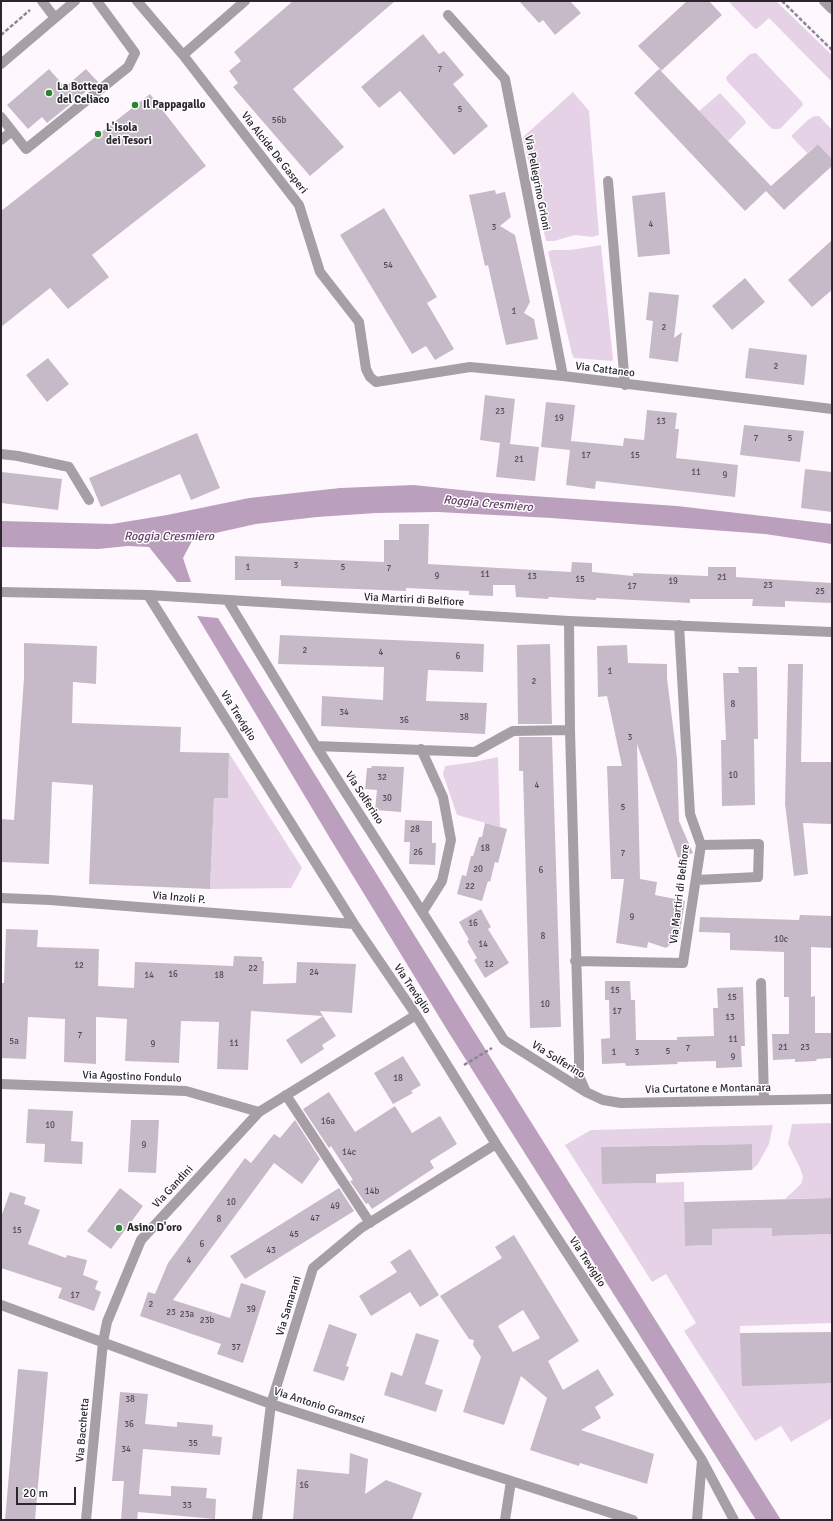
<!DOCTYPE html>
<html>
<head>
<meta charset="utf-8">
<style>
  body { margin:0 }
  #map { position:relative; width:833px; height:1521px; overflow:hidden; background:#fef8fe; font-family:Signika,sans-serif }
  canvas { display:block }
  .frame { position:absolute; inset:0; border:2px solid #2c272d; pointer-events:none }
  .scale { position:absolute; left:16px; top:1487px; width:60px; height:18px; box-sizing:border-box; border:2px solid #2c272d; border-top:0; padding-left:5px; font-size:12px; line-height:14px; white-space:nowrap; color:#2c272d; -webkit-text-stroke:3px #fff; paint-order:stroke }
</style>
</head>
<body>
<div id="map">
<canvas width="833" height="1521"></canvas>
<div class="frame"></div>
<div class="scale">20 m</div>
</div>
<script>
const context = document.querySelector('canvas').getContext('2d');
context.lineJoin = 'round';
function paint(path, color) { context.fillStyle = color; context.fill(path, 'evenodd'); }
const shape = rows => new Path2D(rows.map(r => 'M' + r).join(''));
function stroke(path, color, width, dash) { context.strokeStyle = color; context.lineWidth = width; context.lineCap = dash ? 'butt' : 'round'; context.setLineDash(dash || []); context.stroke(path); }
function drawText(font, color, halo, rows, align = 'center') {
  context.font = font + ' Signika,sans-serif'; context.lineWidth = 3; context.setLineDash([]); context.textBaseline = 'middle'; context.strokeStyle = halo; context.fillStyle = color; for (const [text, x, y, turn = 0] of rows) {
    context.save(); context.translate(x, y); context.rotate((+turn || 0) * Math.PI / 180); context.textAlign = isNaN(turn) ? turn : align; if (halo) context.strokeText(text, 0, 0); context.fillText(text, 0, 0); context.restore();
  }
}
const green = shape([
  [733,1,776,1,832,55,832,82,769,18,758,28,755,29,730,3],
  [756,53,802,102,803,105,780,129,773,129,769,126,727,81,726,77,750,54],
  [573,92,589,111,599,235,592,237,575,235,554,241,546,241,523,137],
  [720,93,745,120,746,123,728,141,699,111],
  [814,116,819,116,832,130,832,159,818,144,807,153,791,136,808,120],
  [601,245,613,359,612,361,574,358,572,354,548,252,552,250,571,250],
  [229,753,302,868,291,888,210,889,214,798,228,798],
  [498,757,500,827,457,815,443,774,445,766,474,762],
  [832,1123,832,1323,740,1326,740,1333,832,1383,832,1418,791,1442,781,1426,755,1441,684,1331,696,1323,666,1274,652,1282,565,1145,591,1130,773,1125,769,1144,758,1164,752,1170,751,1144,601,1147,603,1184,684,1182,685,1246,712,1245,712,1229,772,1228,773,1236,831,1234,831,1198,785,1199,801,1184,803,1177,800,1168,788,1144,792,1124]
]);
const water = shape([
  [414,485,489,493,677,506,832,524,832,544,765,534,551,518,438,512,376,513,317,517,256,524,202,536,192,541,183,558,191,582,177,582,149,547,128,546,98,549,1,547,1,521,112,524,167,515,249,498,340,488],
  [197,616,218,618,467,1020,781,1520,756,1520,449,1033,331,840]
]);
const building = shape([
  [293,1,395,1,293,89,344,147,310,176,233,87,238,83,229,71,241,61,234,52],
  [519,1,570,1,581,13,555,35,543,20,539,23],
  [687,1,709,1,722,15,661,71,771,186,818,144,832,159,832,166,784,210,766,191,745,211,634,93,659,69,661,70,638,46],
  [423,34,439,54,444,51,464,75,453,84,488,126,454,155,400,91,379,108,361,87],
  [49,69,65,87,86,69,98,82,47,123,42,117,28,129,7,105],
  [150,94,206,166,92,255,109,277,68,309,50,288,1,327,1,211],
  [495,190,496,194,505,192,511,217,500,226,515,235,530,302,524,313,534,319,538,339,506,345,488,265,485,266,469,195],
  [665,192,670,254,638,257,632,196],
  [384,208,437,297,427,303,454,349,435,360,426,346,412,354,340,235],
  [832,240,832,290,812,307,788,280],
  [745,278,765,302,732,330,712,306],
  [649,292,679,295,674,338,682,332,678,362,649,358,653,321,646,320],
  [749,348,807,355,804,385,745,378],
  [48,358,69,384,47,402,26,375],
  [485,395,515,399,510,444,539,447,535,481,496,477,500,443,480,440],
  [546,402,575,405,570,450,541,447],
  [647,410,677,413,675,429,679,429,676,458,738,465,735,497,596,481,595,489,566,485,571,441,623,446,624,438,644,440],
  [744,425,804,431,800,462,740,455],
  [197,433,220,488,191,500,180,474,101,507,89,478],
  [805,469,832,472,832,512,801,508],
  [2,472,62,479,58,510,1,503],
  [399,524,429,524,428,564,571,572,572,562,592,563,592,572,633,576,633,573,708,576,708,567,736,567,736,577,832,583,832,603,785,601,785,607,752,606,753,599,690,599,690,603,596,598,596,600,549,597,548,599,516,597,515,585,493,585,493,596,469,595,469,591,406,588,406,591,281,586,281,580,235,580,235,556,384,562,384,540,399,540],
  [280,635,484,644,483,672,428,670,426,701,487,703,485,734,321,726,322,696,383,700,384,667,278,664],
  [24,643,97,646,96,684,73,682,72,723,181,727,180,752,229,753,228,798,214,798,210,889,89,884,93,785,52,782,49,864,1,862,1,819,14,820,24,678],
  [550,644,552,724,518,724,517,645],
  [627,645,628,663,667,664,667,678,677,759,679,821,693,853,678,858,637,744,640,879,657,882,655,895,685,901,679,938,666,948,648,942,647,948,616,943,624,879,611,879,607,766,622,766,607,696,598,697,597,646],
  [788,664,803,664,801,762,832,762,832,824,803,823,808,874,794,876,785,804],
  [738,667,757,667,758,739,754,739,755,805,722,806,721,740,726,740,723,673,739,673],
  [519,737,552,737,561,1027,530,1028,523,771,519,771],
  [372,766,404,767,401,812,375,810,377,790,365,789,367,768,371,768],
  [405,820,432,821,432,843,436,843,435,865,409,864,410,842,404,842],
  [485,823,507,829,498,863,495,862,490,882,488,881,482,901,457,894,462,875,466,876,471,856,473,856,479,837,482,837],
  [481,909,491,927,488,929,509,963,485,978,474,960,477,958,467,941,469,940,459,922],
  [800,915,832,916,832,948,811,947,811,997,815,996,815,1033,832,1033,832,1058,817,1059,816,1061,795,1062,795,1059,773,1060,772,1034,789,1034,789,997,784,997,784,952,730,950,730,933,699,932,700,917,799,920],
  [6,929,38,930,37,947,99,949,98,986,134,988,135,962,233,966,234,956,262,957,262,961,264,961,263,984,296,983,297,962,356,964,352,1013,320,1011,323,1016,251,1011,248,1070,217,1069,219,1022,181,1021,179,1063,125,1061,127,1019,96,1017,96,1064,64,1062,65,1019,28,1017,26,1059,1,1058,1,983,4,983],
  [605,981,630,981,631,1000,635,1000,636,1040,677,1040,677,1037,714,1036,713,1008,718,1008,717,988,743,987,745,1046,741,1046,742,1067,716,1068,716,1061,677,1062,678,1064,626,1066,625,1063,602,1064,601,1039,610,1038,609,1000,605,1000],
  [323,1016,336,1036,322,1045,324,1049,301,1064,286,1040],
  [403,1056,421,1085,411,1091,413,1093,393,1104,374,1073],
  [329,1092,355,1132,395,1106,412,1133,440,1116,457,1144,430,1161,434,1168,372,1209,368,1203,366,1204,350,1181,353,1180,331,1146,329,1148,303,1109],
  [28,1109,73,1111,71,1141,83,1142,82,1164,44,1162,45,1144,26,1143],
  [131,1120,159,1120,156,1173,128,1172],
  [295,1120,320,1159,302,1184,274,1163,173,1300,230,1318,241,1283,266,1291,243,1363,217,1354,221,1344,140,1316,148,1292,155,1294,168,1263,245,1158,251,1163,274,1134,280,1138],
  [752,1144,752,1170,656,1174,656,1183,602,1184,601,1147],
  [120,1188,143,1206,111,1249,87,1231],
  [339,1188,354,1211,245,1279,230,1256],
  [10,1192,26,1197,24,1204,40,1210,28,1244,66,1258,67,1255,87,1260,83,1275,98,1281,95,1289,101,1292,94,1311,58,1298,62,1288,1,1268,1,1217],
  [831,1198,831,1234,772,1236,772,1228,712,1229,712,1245,685,1246,684,1202],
  [514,1235,579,1341,548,1361,563,1390,598,1369,614,1395,595,1407,601,1418,581,1430,654,1454,647,1484,580,1463,579,1466,530,1450,547,1398,521,1376,504,1425,463,1412,481,1357,473,1345,474,1340,469,1339,440,1296,502,1258,495,1247],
  [523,1310,540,1338,513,1352,498,1326],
  [410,1249,439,1295,420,1307,410,1292,371,1316,359,1296,397,1272,390,1262],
  [329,1324,357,1334,346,1366,349,1367,344,1381,313,1371],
  [832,1332,832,1383,742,1386,740,1333],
  [416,1333,439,1340,425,1384,443,1390,436,1412,384,1395,391,1372,402,1376],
  [18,1369,48,1372,35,1520,5,1520],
  [120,1392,148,1394,145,1424,177,1427,177,1422,213,1425,212,1436,222,1437,220,1455,143,1449,139,1494,171,1496,171,1486,207,1488,206,1498,216,1499,215,1519,138,1512,137,1520,121,1520,124,1481,112,1481],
  [350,1453,368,1459,365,1494,386,1480,422,1493,412,1520,293,1520,297,1469,349,1474]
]);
const path = shape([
  [782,1,832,50],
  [1,35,30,10],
  [464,1065,492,1048]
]);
const minor = shape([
  [42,1,55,18],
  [137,1,183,55],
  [245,1,183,55,299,205,320,272,359,322,366,369,370,377,376,382,470,367,563,376,832,409],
  [824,1,832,9],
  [448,15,505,79,563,376],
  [1,64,75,1],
  [1,117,12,131,1,140],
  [12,131,26,149,128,67,135,53,97,1],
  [608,181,625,385],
  [1,454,18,456,69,467,89,500],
  [1,592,148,595,569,621,832,632],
  [148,595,354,924,416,1015,496,1144,702,1460,734,1520],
  [228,601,316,746,504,1040,586,1092,603,1100,621,1103,832,1099],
  [569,621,570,730,579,1057,579,1076,586,1092],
  [316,746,475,752,513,731,570,730],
  [421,749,443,797,451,840,442,881,423,911],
  [696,880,758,877,759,844,701,845],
  [1,898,50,900,354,924],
  [575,961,683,963,701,845,690,814,679,625],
  [761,983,764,1100],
  [1,1084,186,1091,259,1112],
  [286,1095,370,1223],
  [1,1305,271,1404,633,1520],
  [86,1520,103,1342,107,1322,141,1240,259,1112,416,1015],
  [257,1520,271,1404,313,1268,361,1228,496,1144],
  [505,1520,511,1481],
  [697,1520,702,1460]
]);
const markers = [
  [49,93,4,"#2e8330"],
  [135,105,4,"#2e8330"],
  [98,134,4,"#2e8330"],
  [119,1228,4,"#2e8330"]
];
const numberNames = [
  ["7",440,70],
  ["5",460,110],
  ["56b",279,121],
  ["4",651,225],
  ["3",494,228],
  ["54",388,266],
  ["1",514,312],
  ["2",664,328],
  ["2",776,367],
  ["23",500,412],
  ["19",559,419],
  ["13",661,422],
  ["7",756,439],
  ["5",790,439],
  ["17",586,456],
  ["15",635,456],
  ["21",519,460],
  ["11",696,473],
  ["9",725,476],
  ["3",296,566],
  ["1",248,568],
  ["5",343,568],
  ["7",389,569],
  ["11",485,575],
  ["9",437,577],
  ["13",532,577],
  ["21",722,578],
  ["15",580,580],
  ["19",673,582],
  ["23",768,586],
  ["17",632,587],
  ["25",820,592],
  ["2",305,651],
  ["4",381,653],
  ["6",458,657],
  ["1",610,672],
  ["2",534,682],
  ["8",733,705],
  ["34",344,713],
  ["38",464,718],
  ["36",404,721],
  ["3",630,738],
  ["10",733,776],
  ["32",382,778],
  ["4",537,786],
  ["30",387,799],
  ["5",623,808],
  ["28",415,830],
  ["18",485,849],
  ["26",418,853],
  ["7",623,854],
  ["20",478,870],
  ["6",541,871],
  ["22",470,887],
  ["9",632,918],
  ["16",473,924],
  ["8",543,937],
  ["10c",781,940],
  ["14",483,945],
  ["12",489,965],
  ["12",79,966],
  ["22",253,969],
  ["24",314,973],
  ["16",173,975],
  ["14",149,976],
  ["18",219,976],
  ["15",615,991],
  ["15",732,998],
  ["10",545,1005],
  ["17",617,1012],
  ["13",730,1018],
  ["7",80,1036],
  ["11",733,1040],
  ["5a",14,1042],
  ["11",234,1044],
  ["9",153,1045],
  ["21",783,1048],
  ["23",805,1048],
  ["7",688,1049],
  ["5",668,1052],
  ["1",614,1053],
  ["3",637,1053],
  ["9",733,1058],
  ["18",398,1079],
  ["16a",328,1122],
  ["10",50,1126],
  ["9",144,1146],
  ["14c",349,1153],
  ["14b",372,1192],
  ["10",231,1203],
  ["49",335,1207],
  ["47",315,1219],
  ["8",219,1220],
  ["15",17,1231],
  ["45",294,1235],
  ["6",202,1245],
  ["43",271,1251],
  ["4",189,1261],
  ["17",75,1296],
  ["2",151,1305],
  ["39",251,1310],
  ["23",171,1313],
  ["23a",187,1315],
  ["23b",207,1321],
  ["37",236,1348],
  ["38",130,1400],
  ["36",129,1425],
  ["35",193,1444],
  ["34",126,1450],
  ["16",304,1486],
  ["33",187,1506]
];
const poiNames = [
  ["La Bottega",57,87],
  ["del Celiaco",57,100],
  ["Il Pappagallo",143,105],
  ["L'Isola",106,128],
  ["dei Tesori",106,141],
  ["Asino D'oro",127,1228]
];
const streetNames = [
  ["Via Alcide De Gasperi",274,153,52],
  ["Via Pellegrino Grioni",537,183,79],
  ["Via Cattaneo",605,370,7],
  ["Via Martiri di Belfiore",414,600,3],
  ["Via Treviglio",238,716,58],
  ["Via Solferino",364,798,57],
  ["Via Martiri di Belfiore",680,894,-83],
  ["Via Inzoli P.",179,898,5],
  ["Via Treviglio",412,989,56],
  ["Via Solferino",558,1060,32],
  ["Via Agostino Fondulo",132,1077,2],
  ["Via Curtatone e Montanara",708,1089,-1],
  ["Via Gandini",173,1187,-47],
  ["Via Treviglio",587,1262,57],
  ["Via Samarani",289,1306,-73],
  ["Via Antonio Gramsci",319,1406,18],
  ["Via Bacchetta",83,1430,-85]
];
const waterNames = [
  ["Roggia Cresmiero",488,504,5],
  ["Roggia Cresmiero",169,537]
];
paint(green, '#e6d2e7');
paint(water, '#bba0bd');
paint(building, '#c7bac8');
stroke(path, '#8e898f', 2.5, [4, 2]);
stroke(minor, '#a6a0a6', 10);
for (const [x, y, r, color] of markers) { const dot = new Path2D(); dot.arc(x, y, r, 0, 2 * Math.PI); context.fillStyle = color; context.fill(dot); stroke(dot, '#fff', 1.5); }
drawText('9px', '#534c54', null, numberNames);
drawText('bold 11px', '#2c272d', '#fff', poiNames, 'left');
drawText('11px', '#2c272d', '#fff', streetNames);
drawText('italic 12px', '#633e67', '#fff', waterNames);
</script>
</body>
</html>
